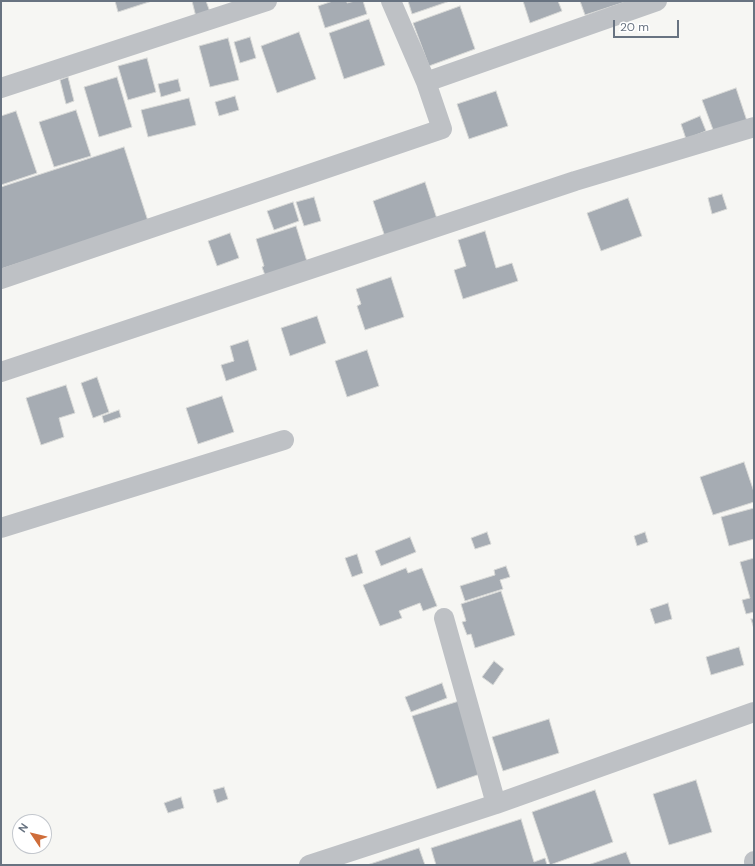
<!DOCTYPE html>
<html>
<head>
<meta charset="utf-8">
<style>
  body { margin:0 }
  #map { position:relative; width:755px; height:866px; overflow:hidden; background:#f6f6f3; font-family:"DM Sans",sans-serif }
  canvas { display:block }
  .frame { position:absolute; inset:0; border:2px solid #687381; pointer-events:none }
  .north { position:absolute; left:12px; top:814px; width:40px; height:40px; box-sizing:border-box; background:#fff; border:1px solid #c3c7cd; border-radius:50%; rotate:305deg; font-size:11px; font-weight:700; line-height:16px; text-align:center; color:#687381 }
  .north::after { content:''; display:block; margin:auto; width:14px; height:18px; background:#cf6d3a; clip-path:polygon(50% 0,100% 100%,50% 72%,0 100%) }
  .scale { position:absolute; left:613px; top:20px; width:66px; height:18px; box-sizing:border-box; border:2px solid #687381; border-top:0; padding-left:5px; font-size:12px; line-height:14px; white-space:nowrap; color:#687381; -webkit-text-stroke:3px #fff; paint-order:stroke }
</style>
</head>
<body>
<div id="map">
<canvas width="755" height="866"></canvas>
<div class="frame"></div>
<div class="north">N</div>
<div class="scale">20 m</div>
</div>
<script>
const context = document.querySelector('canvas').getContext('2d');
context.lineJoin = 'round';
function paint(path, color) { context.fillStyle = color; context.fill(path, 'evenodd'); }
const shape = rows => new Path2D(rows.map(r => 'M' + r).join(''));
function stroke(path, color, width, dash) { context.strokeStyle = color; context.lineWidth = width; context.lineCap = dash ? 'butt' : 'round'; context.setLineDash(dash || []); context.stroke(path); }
const building = shape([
  [115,1,152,1,118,12,115,1],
  [192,1,206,1,210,12,196,17,192,1],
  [333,1,347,1,347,3,355,1,363,1,367,14,325,28,318,6,333,1],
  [408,1,450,1,412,14,408,1],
  [523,1,558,1,562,11,530,23,523,1],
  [580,1,624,1,625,2,585,15,580,1],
  [460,6,475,49,429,66,413,23,460,6],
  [369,19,385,65,344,79,329,33,369,19],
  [299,32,316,79,277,93,261,46,299,32],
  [250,37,256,58,240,63,234,42,250,37],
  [228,38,239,80,210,87,199,46,228,38],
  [147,58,156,92,128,100,118,66,147,58],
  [68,77,74,101,66,104,60,80,68,77],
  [117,77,132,127,99,137,84,87,117,77],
  [178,79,181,91,161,97,158,84,178,79],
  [736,88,748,124,715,135,702,100,736,88],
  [496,91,508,126,469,139,457,104,496,91],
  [235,96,239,110,219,116,215,102,235,96],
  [189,98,196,125,148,137,141,110,189,98],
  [76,110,91,156,54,167,39,122,76,110],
  [16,111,37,173,1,185,1,116,16,111],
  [700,116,706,131,686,139,681,124,700,116],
  [124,147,148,221,1,269,1,187,124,147],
  [425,182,439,225,387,243,373,201,425,182],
  [722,194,727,209,712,214,708,198,722,194],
  [314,197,321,221,304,226,296,202,314,197],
  [628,198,642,236,601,251,587,213,628,198],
  [293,202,299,221,274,230,267,211,293,202],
  [296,226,309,268,267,281,262,267,264,266,256,239,296,226],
  [485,231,496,268,512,263,518,281,463,299,454,270,466,266,458,240,485,231],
  [230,233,239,258,217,266,208,241,230,233],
  [391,277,404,317,365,330,357,306,361,304,356,289,391,277],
  [317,316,326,343,290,356,281,328,317,316],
  [248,340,257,370,226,381,221,365,234,361,230,346,248,340],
  [367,350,379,386,347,397,335,361,367,350],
  [97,377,109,412,93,418,81,383,97,377],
  [66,385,75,413,59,418,64,437,41,445,26,398,66,385],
  [222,396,234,432,198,444,186,408,222,396],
  [119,410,121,417,104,423,102,416,119,410],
  [744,462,754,492,754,502,713,515,700,477,744,462],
  [754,508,754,539,729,546,721,517,754,508],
  [487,532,491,544,475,549,471,538,487,532],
  [645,532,648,542,637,546,634,536,645,532],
  [410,537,416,552,381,566,375,551,410,537],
  [357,554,363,573,352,577,345,558,357,554],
  [754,558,754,612,746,614,742,600,750,598,740,562,754,558],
  [506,566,510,577,500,580,503,589,465,601,460,586,495,575,494,570,506,566],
  [406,568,408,573,422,568,437,606,423,611,420,603,399,611,402,618,380,626,363,585,406,568],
  [501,591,515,635,475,648,471,634,467,635,462,622,466,621,461,604,501,591],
  [668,603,672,619,655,624,650,609,668,603],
  [751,619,754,619,754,629,751,619],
  [739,647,744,665,711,675,706,657,739,647],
  [494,661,504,669,493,685,482,677,494,661],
  [442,683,447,698,411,712,405,697,442,683],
  [459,701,483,773,437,789,412,716,459,701],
  [549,719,559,753,503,771,492,737,549,719],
  [696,780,712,832,669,845,653,794,696,780],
  [224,787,228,799,217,803,213,790,224,787],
  [595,790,613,842,550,865,532,812,595,790],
  [181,797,184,808,168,813,164,803,181,797],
  [521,819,534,862,545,858,547,865,436,865,431,848,521,819],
  [419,848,425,865,367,865,419,848],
  [626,852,631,865,588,865,626,852]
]);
const minor = shape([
  [426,82,657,1],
  [1,88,267,1],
  [1,279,442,129,426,82,391,1],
  [1,372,575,181,754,127],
  [1,528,284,440],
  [444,618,496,804],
  [754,861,754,862],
  [309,865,496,804,754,712]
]);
paint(building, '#a6acb3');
stroke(building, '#d7d8d6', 1);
stroke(minor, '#bec1c5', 20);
</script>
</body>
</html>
